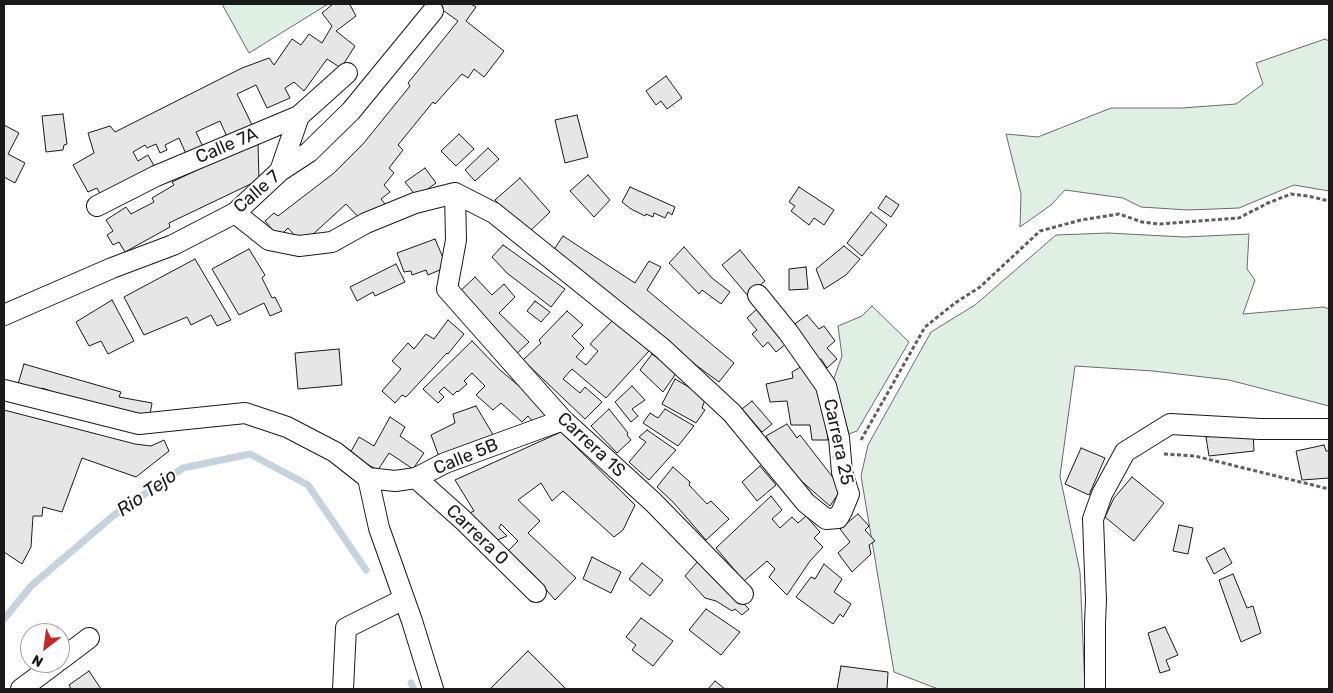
<!DOCTYPE html>
<html>
<head>
<meta charset="utf-8">
<style>
  body { margin:0 }
  #map { position:relative; width:1333px; height:693px; overflow:hidden; background:#fff; font-family:Rubik,sans-serif }
  canvas { display:block }
  .frame { position:absolute; inset:0; border:5px solid #1a1a1a; pointer-events:none }
  .north { position:absolute; left:20px; top:623px; width:50px; height:50px; box-sizing:border-box; background:#fff; border:1px solid #a3a3a3; border-radius:50%; rotate:210deg; font-size:14px; font-weight:700; line-height:20px; text-align:center; color:#1a1a1a }
  .north::after { content:''; display:block; margin:auto; width:18px; height:22px; background:#c62828; clip-path:polygon(50% 0,100% 100%,50% 72%,0 100%) }
</style>
</head>
<body>
<div id="map">
<canvas width="1333" height="693"></canvas>
<div class="frame"></div>
<div class="north">N</div>
</div>
<script>
const context = document.querySelector('canvas').getContext('2d');
context.lineJoin = 'round';
function paint(path, color) { context.fillStyle = color; context.fill(path, 'evenodd'); }
const shape = rows => new Path2D(rows.map(r => 'M' + r).join(''));
function stroke(path, color, width, dash) { context.strokeStyle = color; context.lineWidth = width; context.lineCap = dash ? 'butt' : 'round'; context.setLineDash(dash || []); context.stroke(path); }
function drawText(font, color, halo, rows, align = 'center') {
  context.font = font + ' Rubik,sans-serif'; context.lineWidth = 4; context.setLineDash([]); context.textBaseline = 'middle'; context.strokeStyle = halo; context.fillStyle = color; for (const [text, x, y, turn = 0] of rows) {
    context.save(); context.translate(x, y); context.rotate((+turn || 0) * Math.PI / 180); context.textAlign = isNaN(turn) ? turn : align; if (halo) context.strokeText(text, 0, 0); context.fillText(text, 0, 0); context.restore();
  }
}
const green = shape([
  [222,4,328,4,249,53,222,4],
  [1325,39,1329,41,1329,191,1294,185,1239,208,1188,210,1141,207,1123,198,1065,190,1051,205,1020,227,1021,194,1006,134,1038,137,1111,108,1182,108,1236,104,1263,84,1256,63,1325,39],
  [1108,233,1184,237,1249,234,1247,269,1255,280,1243,314,1324,307,1329,309,1329,406,1229,380,1153,371,1075,366,1060,476,1080,572,1085,689,938,689,894,672,861,476,868,445,931,332,975,305,1056,235,1108,233],
  [872,306,909,342,857,431,849,434,833,381,842,356,838,326,862,316,872,306]
]);
const stream = shape([
  [4,619,31,586,114,515,183,468,250,454,308,485,366,570],
  [411,683,414,689]
]);
const building = shape([
  [333,4,353,4,350,5,356,16,336,31,355,46,341,68,327,59,304,91,294,82,285,88,290,98,267,108,256,85,237,94,253,127,228,139,220,121,196,132,203,147,186,154,179,138,165,145,167,150,160,153,156,144,147,148,145,145,133,152,138,161,148,155,157,171,104,201,97,188,88,192,73,165,94,153,88,133,110,126,115,132,242,68,269,58,274,65,292,39,301,45,309,34,322,43,332,26,322,13,333,4],
  [439,4,471,4,476,7,466,21,504,51,484,77,474,69,468,78,462,74,435,104,433,102,398,145,403,150,389,168,394,173,384,185,390,192,381,199,385,204,362,221,346,204,311,236,298,239,288,228,279,237,265,221,274,213,278,216,334,173,363,144,410,86,408,83,458,21,437,6,439,4],
  [666,76,682,98,667,109,661,101,656,105,646,91,666,76],
  [63,114,67,144,64,145,63,150,46,152,42,116,63,114],
  [577,115,588,157,565,163,555,120,577,115],
  [4,125,19,133,8,154,25,163,15,183,4,177,4,125],
  [459,134,474,149,456,166,441,151,459,134],
  [258,144,259,180,169,223,170,227,125,252,119,242,113,245,107,235,113,231,106,220,126,207,131,214,154,202,152,198,174,185,172,182,245,147,258,144],
  [488,148,499,159,475,181,465,170,488,148],
  [425,168,436,183,417,197,405,182,425,168],
  [588,175,610,200,594,217,570,191,588,175],
  [520,178,550,212,527,234,495,200,520,178],
  [630,187,675,207,672,215,668,212,665,218,654,213,653,217,646,214,645,216,631,209,622,202,630,187],
  [799,187,834,210,824,225,814,218,809,225,791,211,795,206,789,202,799,187],
  [886,196,899,205,891,217,878,208,886,196],
  [871,212,887,225,862,256,847,243,871,212],
  [563,236,635,283,649,261,661,267,647,290,734,363,719,382,549,257,563,236],
  [435,239,447,267,428,275,426,270,412,275,411,271,404,272,397,253,435,239],
  [503,245,565,289,551,307,507,273,492,257,503,245],
  [844,246,860,259,846,275,824,289,816,269,844,246],
  [684,247,712,278,730,292,721,304,702,290,699,294,669,263,684,247],
  [249,249,265,275,262,278,272,298,275,297,282,311,270,316,264,303,239,315,212,269,249,249],
  [740,250,765,281,748,296,722,265,740,250],
  [195,259,231,320,217,326,211,315,191,325,187,317,144,335,124,297,195,259],
  [396,264,405,282,375,296,373,292,357,301,350,287,396,264],
  [806,267,808,289,789,290,789,269,806,267],
  [475,277,492,295,504,284,515,297,499,313,529,342,514,356,455,296,475,277],
  [112,300,134,341,108,354,101,341,89,346,76,322,112,300],
  [535,301,550,312,541,322,527,311,535,301],
  [757,309,786,344,776,352,768,342,763,347,752,334,757,330,747,318,757,309],
  [567,311,583,325,572,336,584,348,576,357,586,365,598,351,590,344,613,320,649,351,606,398,572,369,563,379,580,393,585,387,602,402,585,419,523,360,541,343,539,340,567,311],
  [807,315,819,329,824,326,835,341,827,348,837,359,827,368,821,359,817,361,792,326,807,315],
  [448,320,464,334,448,354,447,353,406,397,402,395,395,403,382,391,401,369,392,361,408,343,414,349,426,334,434,339,448,320],
  [472,341,500,370,519,386,548,416,535,424,528,416,522,422,501,403,493,410,476,395,485,386,472,373,464,381,467,384,458,392,457,391,453,395,444,387,439,392,444,397,438,403,423,389,472,341],
  [339,349,342,385,298,389,295,353,339,349],
  [652,354,677,372,663,392,640,370,652,354],
  [24,364,121,392,119,397,152,403,150,414,145,413,144,418,107,410,42,388,40,392,18,384,24,364],
  [804,365,823,398,828,440,812,440,810,425,791,425,787,401,770,402,766,384,793,378,792,372,804,365],
  [675,379,706,397,702,408,705,410,696,423,662,404,675,379],
  [632,386,645,400,632,409,638,416,631,422,615,402,632,386],
  [752,401,772,424,762,432,742,409,752,401],
  [476,406,495,438,441,462,431,435,455,423,453,414,476,406],
  [609,409,628,433,627,435,631,440,617,453,591,426,609,409],
  [665,409,694,426,678,446,643,423,650,413,658,418,665,409],
  [4,410,135,444,151,446,164,440,169,451,136,477,82,458,62,512,43,507,42,516,33,516,31,547,22,564,4,552,4,410],
  [390,417,405,427,400,436,424,453,413,469,389,453,378,470,349,455,359,437,374,446,390,417],
  [787,424,797,438,800,435,838,484,840,491,830,506,799,479,774,450,766,436,787,424],
  [647,430,676,450,649,480,629,462,646,442,639,437,647,430],
  [561,432,635,505,623,530,614,537,563,491,552,501,541,483,518,500,540,521,528,533,576,578,555,600,530,571,524,576,503,556,518,541,501,524,499,528,507,536,490,543,465,515,474,511,455,480,561,432],
  [1253,432,1254,451,1209,456,1206,437,1253,432],
  [1324,445,1326,451,1329,451,1329,478,1302,480,1296,451,1324,445],
  [1081,448,1105,458,1089,495,1065,484,1081,448],
  [760,466,776,485,757,501,742,482,760,466],
  [673,467,690,482,689,485,707,504,711,501,729,519,706,540,673,502,657,487,673,467],
  [1132,477,1164,503,1134,541,1105,517,1114,498,1132,477],
  [771,496,782,510,772,519,780,528,792,517,798,523,806,516,820,532,814,538,823,547,810,561,787,595,769,577,775,569,767,561,744,581,716,548,771,496],
  [858,514,869,526,865,530,875,541,869,545,871,554,852,572,838,553,850,542,840,529,858,514],
  [1179,525,1193,528,1188,554,1173,551,1179,525],
  [1224,548,1232,563,1214,574,1206,558,1224,548],
  [592,557,621,572,611,593,583,579,592,557],
  [699,560,749,609,742,615,735,609,732,611,716,601,705,598,685,576,699,560],
  [642,563,663,580,650,596,629,579,642,563],
  [824,564,842,579,834,592,851,604,843,617,840,614,833,624,796,597,811,577,815,579,824,564],
  [1233,574,1247,608,1253,606,1261,633,1241,642,1219,580,1233,574],
  [706,609,740,632,721,655,689,630,706,609],
  [641,618,673,641,653,666,632,650,636,645,626,637,641,618],
  [1165,627,1178,655,1166,660,1170,670,1160,673,1148,633,1165,627],
  [528,651,566,689,492,689,491,688,528,651],
  [841,666,888,672,887,689,837,689,841,666],
  [89,671,101,689,71,689,69,685,89,671],
  [715,681,725,689,708,689,715,681]
]);
const path = shape([
  [861,440,925,327,955,303,980,287,1040,231,1081,220,1119,214,1142,222,1160,224,1239,218,1268,203,1291,194,1308,196,1329,201],
  [1164,454,1195,456,1329,489]
]);
const street = shape([
  [280,171,299,116],
  [455,193,456,240,447,289,563,420,653,502,743,594],
  [97,206,156,176,299,116,347,73],
  [235,213,269,240,299,246,332,242,366,223,415,203,455,193,494,213,662,348,732,413,806,503,826,519,838,518,842,511,849,494,842,472,839,438,826,386,788,332,758,295],
  [4,315,112,268,173,245,235,213,280,171,309,152,351,111,433,11],
  [4,390,139,424,245,413,287,427,335,452,368,478,379,528,412,621,433,689],
  [368,478,395,481,416,478,445,463,563,420],
  [416,478,463,520,536,592],
  [60,660,89,638],
  [21,689,56,663],
  [343,689,346,628,404,599],
  [1095,689,1095,623,1096,600,1093,519,1102,494,1125,452,1170,424,1260,429,1329,429]
]);
const streetNames = [
  ["Calle 7A",227,146,-23],
  ["Calle 7",257,192,-41],
  ["Carrera 25",838,442,78],
  ["Carrera 1S",591,445,43],
  ["Calle 5B",466,457,-22],
  ["Carrera 0",477,535,44]
];
const waterNames = [
  ["Rio Tejo",147,493,-35]
];
paint(green, '#e0efe3');
stroke(green, '#6a6a6a', 1);
stroke(stream, '#c6d2dc', 7);
paint(building, '#e6e6e6');
stroke(building, '#1a1a1a', 1);
stroke(street, '#1a1a1a', 22);
stroke(path, '#5f5f5f', 3, [4, 2.5]);
stroke(street, '#fff', 20);
drawText('18px', '#1a1a1a', '#fff', streetNames);
drawText('italic 19px', '#1a1a1a', '#fff', waterNames);
</script>
</body>
</html>
